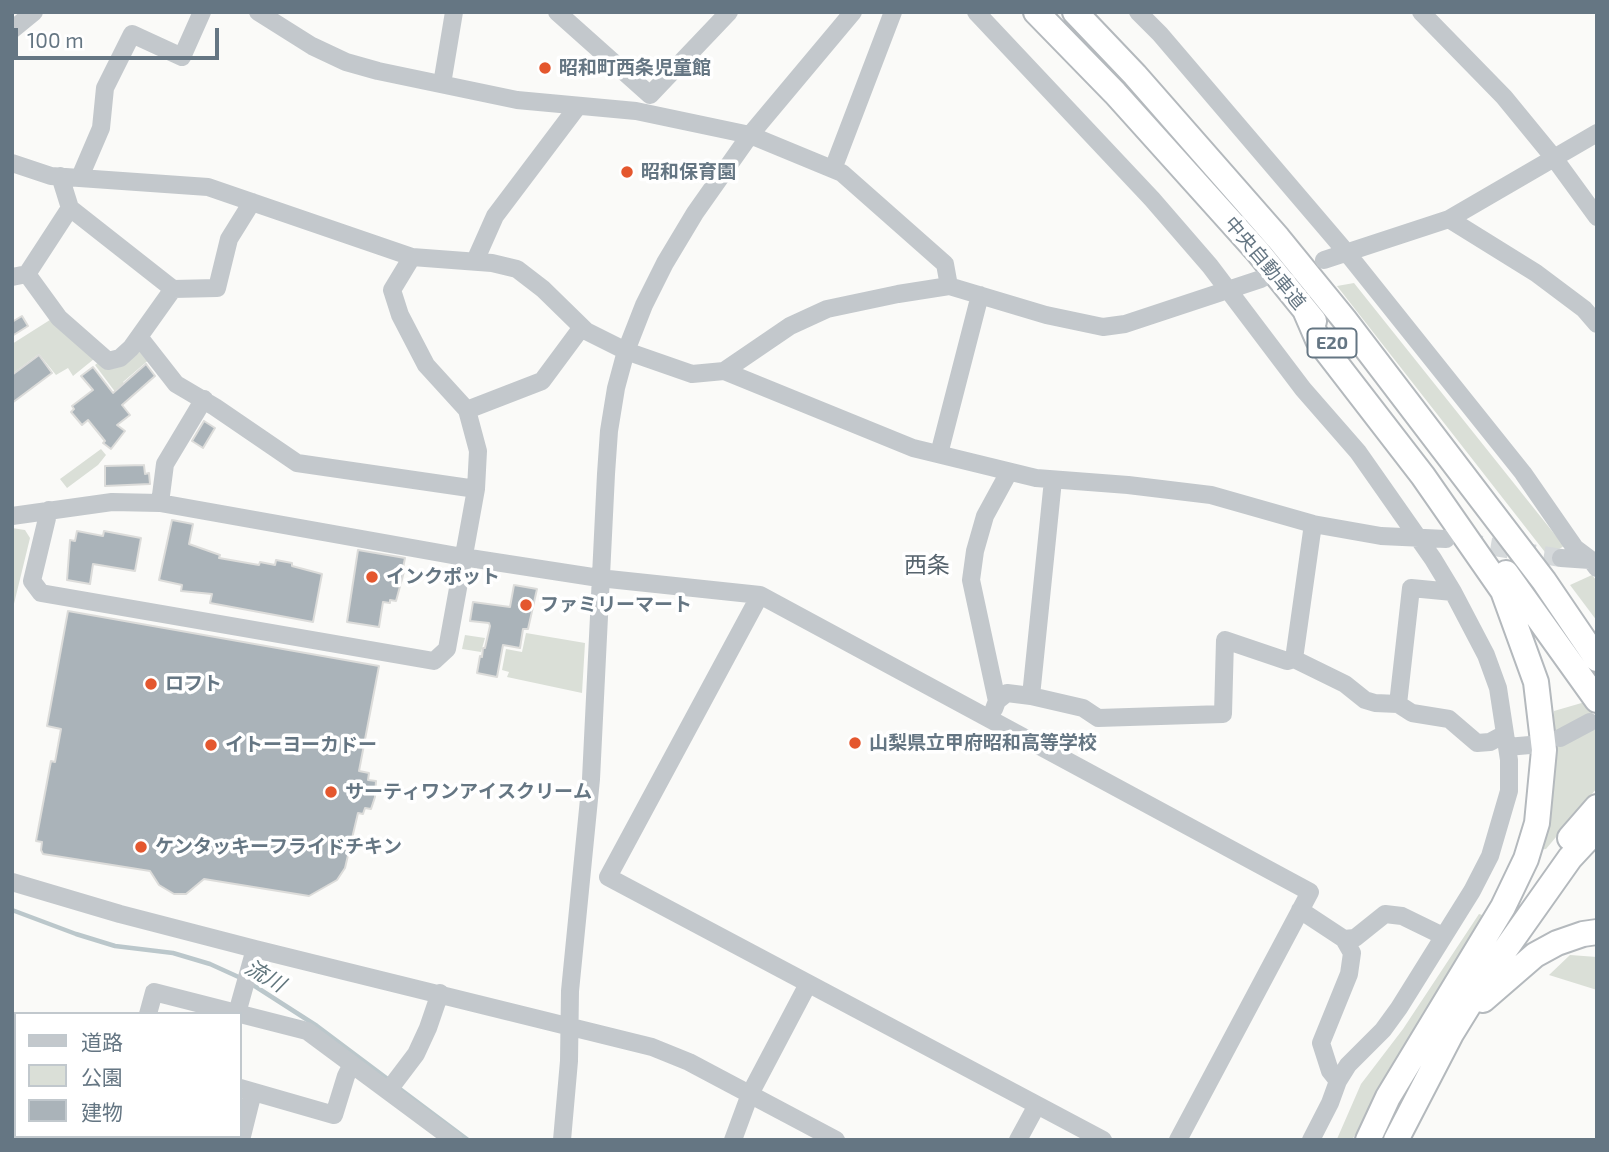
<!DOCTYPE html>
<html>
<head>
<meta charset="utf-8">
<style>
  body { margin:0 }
  #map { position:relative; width:1609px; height:1152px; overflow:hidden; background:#fafaf8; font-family:"Exo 2","Noto Sans JP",sans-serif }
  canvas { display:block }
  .frame { position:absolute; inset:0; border:14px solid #657683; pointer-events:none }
  .legend { position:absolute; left:14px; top:1012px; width:228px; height:126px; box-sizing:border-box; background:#fff; border:2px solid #c1c8cd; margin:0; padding:9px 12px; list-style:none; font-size:21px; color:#657683 }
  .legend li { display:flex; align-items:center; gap:14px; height:35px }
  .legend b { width:35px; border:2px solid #c1c8cd }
  .scale { position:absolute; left:14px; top:28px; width:205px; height:32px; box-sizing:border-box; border:4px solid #657683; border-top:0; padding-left:9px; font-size:21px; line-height:24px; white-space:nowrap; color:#657683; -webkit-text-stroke:5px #fff; paint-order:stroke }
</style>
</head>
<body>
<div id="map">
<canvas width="1609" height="1152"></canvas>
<div class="frame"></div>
<ul class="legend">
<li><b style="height:9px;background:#c3c8cc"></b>道路</li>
<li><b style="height:19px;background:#dadfd7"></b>公園</li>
<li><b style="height:19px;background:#aab3b9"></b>建物</li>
</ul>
<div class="scale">100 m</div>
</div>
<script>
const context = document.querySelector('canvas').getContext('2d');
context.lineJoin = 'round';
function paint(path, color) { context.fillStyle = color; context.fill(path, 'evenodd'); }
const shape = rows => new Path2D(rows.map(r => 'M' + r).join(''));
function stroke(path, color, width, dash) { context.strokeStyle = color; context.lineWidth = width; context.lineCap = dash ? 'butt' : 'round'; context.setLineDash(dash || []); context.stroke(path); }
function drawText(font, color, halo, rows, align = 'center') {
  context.font = font + ' "Exo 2","Noto Sans JP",sans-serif'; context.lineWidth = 7; context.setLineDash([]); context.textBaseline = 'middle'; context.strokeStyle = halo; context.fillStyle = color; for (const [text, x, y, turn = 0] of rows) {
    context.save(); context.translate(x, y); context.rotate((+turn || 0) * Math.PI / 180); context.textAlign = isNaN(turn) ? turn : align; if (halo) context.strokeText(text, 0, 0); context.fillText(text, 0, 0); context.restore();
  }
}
const green = shape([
  [1354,283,1564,546,1548,556,1337,286],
  [53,318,94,359,73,376,68,368,56,375,39,354,12,374,12,344],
  [140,346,151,358,123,382,128,390,119,397,95,365,100,361],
  [101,449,106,455,98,465,67,488,60,479],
  [12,528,25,530,30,538,12,612],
  [1592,575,1597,581,1597,621,1570,585],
  [526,633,585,643,582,693,507,677,509,672,502,670,506,649,522,652],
  [465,635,485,638,481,652,462,649],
  [1585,702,1597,721,1597,788,1546,849,1538,850,1554,778,1554,711],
  [1479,914,1486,916,1352,1140,1337,1139,1361,1084,1403,1029],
  [1570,955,1597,957,1597,990,1549,975]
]);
const stream = shape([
  [12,910,76,934,115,946,173,953,210,964,243,979],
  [250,983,317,1026,389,1080],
  [396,1086,468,1140]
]);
const building = shape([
  [22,316,28,326,12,336,12,322,22,316],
  [39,355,52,373,12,403,12,375,39,355],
  [146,364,155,376,122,405,130,415,117,425,125,431,111,449,103,443,105,441,88,420,82,425,71,412,74,409,72,406,93,390,81,376,93,367,113,393,146,364],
  [204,421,215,428,203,448,192,441,204,421],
  [144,465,145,474,149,473,150,484,105,486,105,466,144,465],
  [172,520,193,524,189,544,220,555,219,558,259,565,260,562,275,565,276,560,292,563,292,566,322,574,313,622,210,603,212,594,181,591,182,585,159,580,172,520],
  [77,531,103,536,104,531,141,538,135,571,93,564,90,584,67,580,70,540,75,541,77,531],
  [358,550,405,558,403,568,405,568,396,601,390,600,390,603,383,602,379,627,347,622,358,550],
  [514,585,537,589,528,629,523,629,520,648,503,645,497,677,477,673,480,656,482,657,483,648,485,648,490,626,489,623,470,621,473,602,510,607,514,585],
  [68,611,379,666,359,771,369,773,368,780,376,781,375,797,371,809,365,808,363,814,358,813,345,868,337,880,309,896,204,879,186,894,174,894,159,885,150,871,43,854,41,850,42,842,36,841,51,761,55,762,61,729,47,726,68,611]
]);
const minorTunnel = shape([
  [1464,542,1561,558]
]);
const minor = shape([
  [258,12,312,46,346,62,378,71,517,100,636,111,750,135,842,173,945,264,949,286],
  [557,12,650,95,729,12],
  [976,12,1152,199,1210,266,1303,389,1358,452,1433,559,1453,592,1486,655,1498,688,1509,760,1509,791,1490,856,1472,891,1399,1008,1383,1030,1348,1065,1338,1081,1330,1103,1311,1140],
  [1138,12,1160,34,1347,253,1523,473,1575,548,1591,560,1597,568],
  [1421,12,1504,97,1554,158,1597,217],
  [12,30,34,12],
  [442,84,454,12],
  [12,163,51,176,208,187,412,257,492,263,517,269,543,289,586,331,626,351,692,374,724,371,913,448,1036,478,1128,485,1211,495,1313,524,1381,536,1446,539],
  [833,169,893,12],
  [80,177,101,128,105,88,132,34,182,57,202,12],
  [70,208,173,289,217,288,229,239,252,202],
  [1449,219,1536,273,1584,309,1597,324],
  [1324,260,1449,219,1597,133],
  [475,261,495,216,578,106],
  [27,274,70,208,60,176],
  [12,277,27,274,59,318,108,361,120,358,131,348,173,289],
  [140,338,176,384,215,407,297,463,476,489],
  [724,371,790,326,827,309,898,294,949,286,1046,315,1103,327,1125,324,1261,279],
  [467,410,542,381,582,327],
  [939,454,980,295],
  [160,503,165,464,204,399],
  [49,510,32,581,41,593,434,661,447,649,476,489,478,451,467,410,426,365,400,315,392,290,412,257],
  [12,516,112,502,160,503,463,557,599,578,760,595],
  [1561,558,1590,560],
  [1294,659,1313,524],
  [1031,696,1053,480],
  [997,701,1007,693,1031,696,1083,708,1098,718,1223,714,1225,640,1287,661,1294,659,1345,684,1365,700,1375,703,1398,704,1411,588,1453,592],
  [1398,704,1412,713,1449,719,1477,743,1490,742,1505,734],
  [994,709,997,701,971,580,975,551,985,516,1009,472],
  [1560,738,1590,722],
  [1507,747,1530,745],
  [12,882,120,914,255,949,652,1047,689,1062,836,1140],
  [1300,910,1344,939,1355,938,1385,914,1402,916,1443,936],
  [237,1013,255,949],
  [148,1014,154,992,307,1031,454,1140],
  [12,1022,16,1023],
  [1338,1081,1330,1071,1321,1043,1349,974,1352,953,1344,939],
  [240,1088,334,1115,346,1076,352,1064],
  [388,1091,416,1054,428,1028,440,993],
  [241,1140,253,1092],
  [562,1140,569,1061,570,991,591,779,606,474,609,431,616,388,626,351,644,305,665,263,695,213,750,135,853,12],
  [733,1140,750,1094,808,984],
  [1018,1140,1037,1105],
  [1103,1140,608,877,760,595,1310,892,1178,1140]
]);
const highway = shape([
  [1036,12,1115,93,1258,252,1314,321],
  [1075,12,1135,75,1278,238,1344,319,1544,581,1597,659],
  [1305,310,1318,340,1423,476,1503,591,1536,682,1544,750,1537,823,1526,859,1503,907,1388,1097,1368,1140],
  [1506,573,1597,700],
  [1570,838,1597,807],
  [1483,1000,1535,955,1557,943,1583,934,1597,932],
  [1396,1140,1451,1034,1488,974,1570,858,1597,829]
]);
const markers = [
  [545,68,7,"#e4572e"],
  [627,172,7,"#e4572e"],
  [372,577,7,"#e4572e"],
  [526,605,7,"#e4572e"],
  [151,684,7,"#e4572e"],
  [855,743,7,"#e4572e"],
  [211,745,7,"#e4572e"],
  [331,792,7,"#e4572e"],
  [141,847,7,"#e4572e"]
];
const shields = [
  [1332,343,49]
];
const shieldNames = [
  ["E20",1332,343]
];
const poiNames = [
  ["昭和町西条児童館",559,68],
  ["昭和保育園",641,172],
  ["インクポット",386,577],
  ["ファミリーマート",540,605],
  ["ロフト",165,684],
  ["山梨県立甲府昭和高等学校",869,743],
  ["イトーヨーカドー",225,745],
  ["サーティワンアイスクリーム",345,792],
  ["ケンタッキーフライドチキン",155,847]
];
const streetNames = [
  ["中央自動車道",1265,263,50]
];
const waterNames = [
  ["流川",265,976,30]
];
const quarterNames = [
  ["西条",927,565]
];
paint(green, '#dadfd7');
stroke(stream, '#bbc7cb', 4.5);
paint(building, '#aab3b9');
stroke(building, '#dcdcda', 2);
stroke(minorTunnel, '#d5d9db', 18, [18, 9]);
stroke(highway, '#b4b9bd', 28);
stroke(minor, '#c3c8cc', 18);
stroke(highway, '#fff', 24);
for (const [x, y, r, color] of markers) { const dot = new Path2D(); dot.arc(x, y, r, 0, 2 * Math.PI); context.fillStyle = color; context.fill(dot); stroke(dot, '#fff', 2.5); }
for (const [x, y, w] of shields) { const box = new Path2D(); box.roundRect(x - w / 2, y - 14.5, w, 29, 5); context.fillStyle = '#fff'; context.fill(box); stroke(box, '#657683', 2); }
drawText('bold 18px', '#657683', null, shieldNames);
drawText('bold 19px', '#657683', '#fff', poiNames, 'left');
drawText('19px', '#657683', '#fff', streetNames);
drawText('italic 21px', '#60757c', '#fff', waterNames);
drawText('23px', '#57646e', '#fff', quarterNames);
</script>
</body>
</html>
